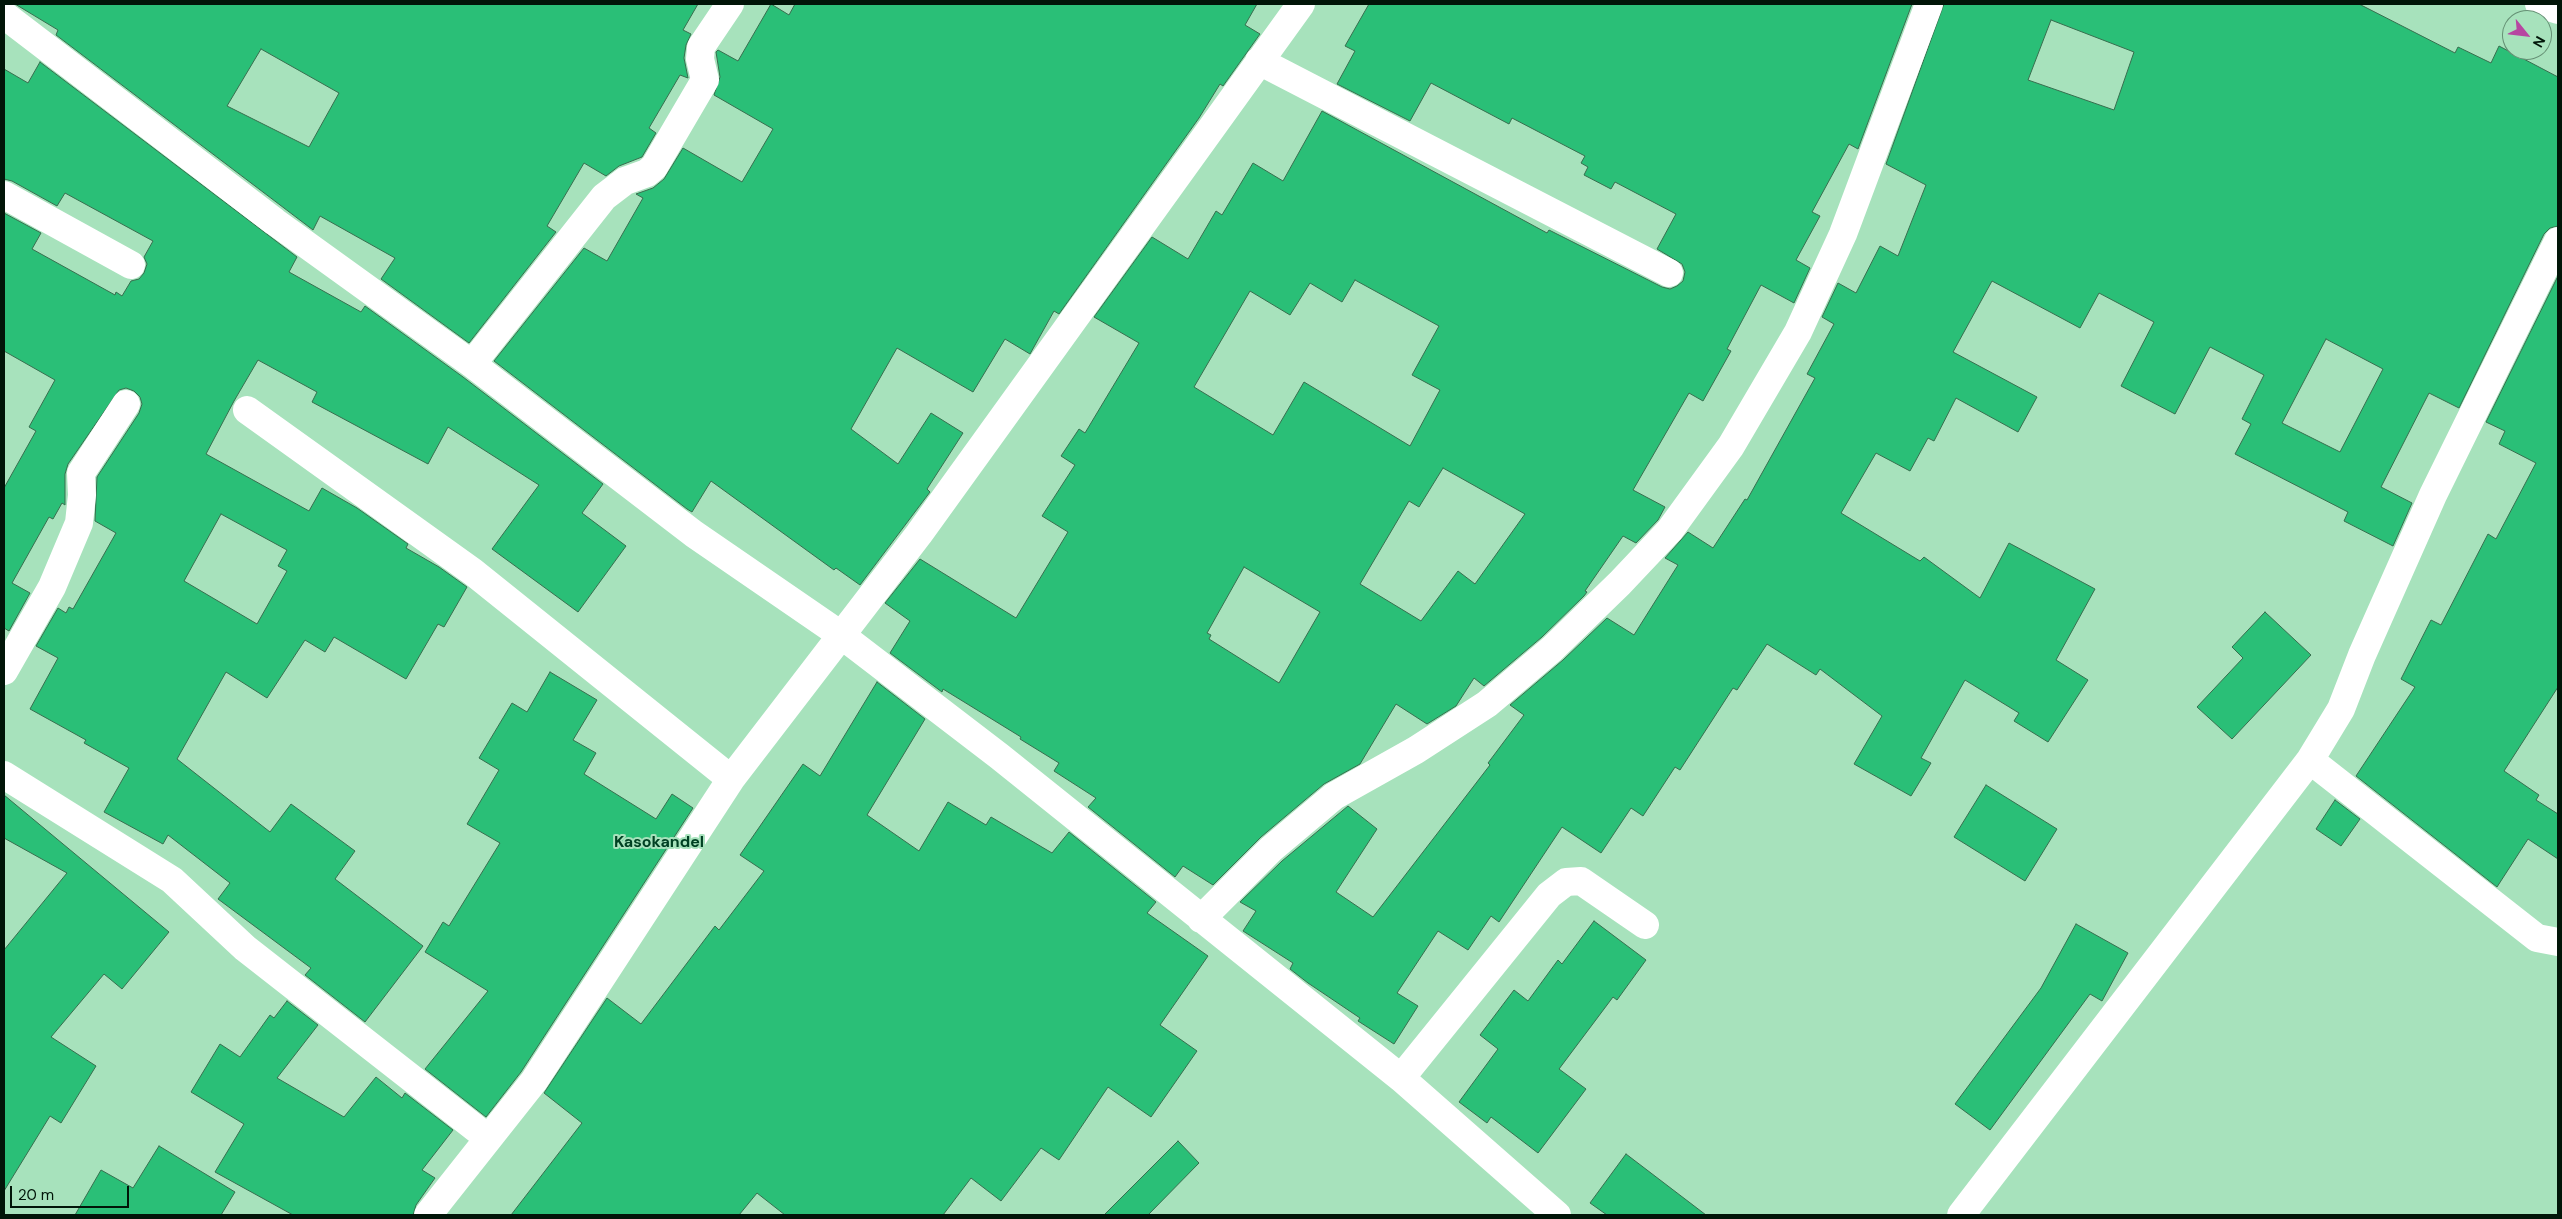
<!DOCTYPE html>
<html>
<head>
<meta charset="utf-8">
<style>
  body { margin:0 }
  #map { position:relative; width:2562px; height:1219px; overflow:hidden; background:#a7e2bc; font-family:"DM Sans",sans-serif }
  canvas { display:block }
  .frame { position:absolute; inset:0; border:5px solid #011508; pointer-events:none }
  .north { position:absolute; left:2502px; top:10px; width:50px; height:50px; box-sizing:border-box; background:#a7e2bc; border:1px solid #659074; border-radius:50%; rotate:119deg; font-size:14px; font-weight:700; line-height:20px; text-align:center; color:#011508 }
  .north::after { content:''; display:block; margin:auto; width:18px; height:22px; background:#b746a1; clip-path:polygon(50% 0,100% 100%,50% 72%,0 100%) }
  .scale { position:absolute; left:10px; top:1186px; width:119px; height:22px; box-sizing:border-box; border:2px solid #011508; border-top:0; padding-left:6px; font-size:15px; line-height:18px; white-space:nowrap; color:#011508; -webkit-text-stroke:4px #a7e2bc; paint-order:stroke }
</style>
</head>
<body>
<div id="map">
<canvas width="2562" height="1219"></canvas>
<div class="frame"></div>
<div class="north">N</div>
<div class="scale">20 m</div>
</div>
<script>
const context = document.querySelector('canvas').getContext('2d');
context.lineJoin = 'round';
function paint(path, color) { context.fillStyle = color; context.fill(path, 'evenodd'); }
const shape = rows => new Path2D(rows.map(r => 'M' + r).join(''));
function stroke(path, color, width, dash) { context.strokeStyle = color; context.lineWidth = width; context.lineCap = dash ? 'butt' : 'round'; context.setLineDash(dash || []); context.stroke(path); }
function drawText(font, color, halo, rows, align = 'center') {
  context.font = font + ' "DM Sans",sans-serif'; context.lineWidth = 4; context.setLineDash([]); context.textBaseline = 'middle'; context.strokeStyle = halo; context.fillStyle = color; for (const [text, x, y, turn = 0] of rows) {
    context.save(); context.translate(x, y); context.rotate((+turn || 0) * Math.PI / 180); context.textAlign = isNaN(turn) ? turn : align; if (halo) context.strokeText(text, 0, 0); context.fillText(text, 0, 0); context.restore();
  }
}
const building = shape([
  [15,4,698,4,683,30,691,34,686,45,684,58,688,78,680,75,649,128,656,133,642,157,619,166,606,176,584,163,547,226,556,232,469,343,381,279,395,258,320,216,313,230,56,35,58,30,15,4],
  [261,49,339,93,309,147,227,106,261,49],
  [771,4,789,15,795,4,1257,4,1245,25,1260,34,1223,86,1220,84,1199,118,1059,314,1054,311,1030,354,1005,339,973,392,897,348,851,429,898,464,931,413,963,433,927,489,930,492,860,585,836,568,834,570,711,481,692,512,687,509,494,361,584,248,607,261,643,198,636,194,653,188,664,179,683,148,742,182,773,129,714,95,720,77,716,52,718,50,738,61,771,4],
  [1369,4,1912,4,1858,149,1849,144,1812,212,1820,216,1796,260,1810,268,1794,303,1761,285,1727,349,1731,351,1703,401,1689,393,1633,490,1665,507,1658,520,1636,543,1623,536,1585,591,1587,592,1584,596,1542,637,1484,686,1474,678,1456,706,1427,724,1396,704,1360,764,1324,784,1261,837,1213,885,1183,866,1175,877,1088,807,1096,798,1054,771,1059,763,1020,739,1021,737,943,689,942,692,890,653,910,621,885,603,920,559,1016,618,1068,532,1042,516,1075,465,1061,456,1079,429,1085,433,1139,343,1094,317,1152,237,1188,259,1216,211,1222,215,1253,163,1283,181,1322,111,1547,233,1549,230,1662,287,1670,289,1677,286,1683,281,1685,272,1682,264,1657,249,1676,214,1615,182,1611,189,1584,175,1588,167,1581,163,1585,156,1512,118,1509,124,1431,83,1410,121,1337,84,1355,51,1345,46,1369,4],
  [1355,280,1439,326,1412,375,1440,390,1410,446,1304,382,1273,435,1194,387,1250,291,1290,315,1310,283,1342,302,1355,280],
  [1443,468,1525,514,1475,584,1458,571,1421,621,1360,584,1409,501,1419,507,1443,468],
  [1244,567,1320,612,1279,683,1209,639,1211,635,1207,633,1244,567],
  [1944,4,2359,4,2455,53,2458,47,2491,63,2499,46,2558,77,2558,226,2550,228,2544,234,2459,408,2429,393,2381,487,2412,503,2393,546,2344,521,2348,512,2235,454,2251,424,2242,419,2264,375,2210,347,2175,414,2121,386,2154,322,2099,293,2080,328,1992,281,1953,352,2037,397,2018,432,1956,398,1934,441,1928,438,1910,471,1876,453,1841,513,1920,561,1924,557,1980,598,2009,543,2095,589,2056,660,2088,680,2048,742,2014,721,2019,713,1965,680,1921,758,1931,763,1911,796,1854,764,1882,716,1820,669,1816,675,1767,644,1737,690,1733,688,1680,770,1675,767,1643,816,1631,808,1601,853,1562,827,1499,922,1491,916,1468,950,1438,931,1397,993,1418,1006,1394,1044,1358,1021,1360,1018,1308,983,1290,969,1293,963,1243,931,1256,911,1240,902,1282,861,1348,806,1377,829,1336,892,1373,917,1490,765,1488,763,1524,715,1510,705,1563,660,1607,618,1634,635,1678,565,1665,558,1688,532,1713,548,1745,499,1747,500,1815,378,1807,374,1834,324,1822,317,1838,283,1856,293,1880,246,1898,256,1926,185,1886,164,1944,4],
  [2051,20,2134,52,2114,110,2028,80,2051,20],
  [2326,339,2383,369,2340,452,2282,423,2326,339],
  [40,62,297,257,289,272,361,312,365,306,463,377,603,484,582,513,626,546,578,612,492,549,539,485,448,427,428,464,312,402,317,392,258,360,234,401,206,454,309,511,322,488,357,508,408,544,406,548,439,567,467,587,444,627,438,624,406,679,334,637,325,652,305,640,267,698,226,672,177,759,270,832,291,804,355,851,335,879,423,946,365,1022,305,975,311,968,218,899,230,883,168,835,163,844,104,812,129,768,84,743,86,740,30,709,58,658,36,646,58,608,66,613,69,607,73,609,116,533,95,521,97,477,139,413,142,404,140,397,134,391,126,388,119,390,68,464,65,474,65,505,62,503,53,519,49,517,12,583,30,593,9,631,4,628,4,488,36,431,29,427,55,380,4,351,4,213,41,233,32,249,115,295,116,292,122,296,131,281,139,279,144,273,147,264,144,257,153,241,65,193,57,206,12,181,4,179,4,69,28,83,40,62],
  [221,514,287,550,278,566,287,571,257,624,184,581,221,514],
  [2558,276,2558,687,2504,771,2539,795,2536,800,2558,814,2558,859,2528,839,2497,887,2356,776,2415,687,2401,679,2431,620,2441,625,2488,534,2496,539,2536,463,2499,444,2505,431,2486,422,2558,276],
  [2265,612,2311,655,2232,739,2197,707,2243,658,2232,647,2265,612],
  [550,672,597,700,573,740,596,753,584,774,656,819,672,794,693,808,521,1072,486,1117,425,1069,488,991,425,952,443,922,449,926,500,843,467,824,499,770,479,758,512,703,527,712,550,672],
  [877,682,925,719,867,815,919,851,948,802,986,825,991,817,1052,853,1069,832,1156,902,1147,913,1208,956,1160,1025,1197,1051,1151,1117,1108,1087,1059,1160,1041,1148,1001,1201,971,1178,943,1215,785,1215,757,1193,739,1215,511,1215,582,1123,544,1093,607,998,641,1024,715,926,719,930,764,871,740,855,803,764,820,776,877,682],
  [1986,785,2057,829,2025,881,1954,837,1986,785],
  [4,795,169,932,122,989,104,974,51,1037,96,1066,61,1123,50,1116,4,1191,4,950,67,873,4,838,4,795],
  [2335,800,2360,819,2341,846,2316,829,2335,800],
  [1594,921,1646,960,1617,1000,1613,997,1559,1069,1586,1089,1538,1153,1491,1117,1487,1123,1459,1102,1498,1049,1480,1035,1514,990,1528,1001,1558,960,1562,964,1594,921],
  [2076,924,2128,953,2102,1001,2090,994,1990,1130,1955,1104,2041,988,2076,924],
  [287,1001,318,1025,277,1078,344,1117,376,1077,402,1098,405,1093,453,1130,422,1170,435,1178,416,1205,413,1215,293,1215,215,1172,244,1124,191,1092,220,1044,240,1057,270,1015,274,1018,287,1001],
  [1178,1141,1199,1163,1148,1215,1104,1215,1178,1141],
  [159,1146,235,1192,221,1215,75,1215,101,1170,133,1188,159,1146],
  [1626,1154,1706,1215,1607,1215,1590,1203,1626,1154]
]);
const minor = shape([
  [2539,4,2558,10],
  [4,15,275,222,472,364,694,534,841,635,999,756,1401,1078,1557,1215],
  [1259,61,1669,273],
  [4,195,131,265],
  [472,364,604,197,625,181,647,173,654,167,705,80,700,59,701,47,730,4],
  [247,410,473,572,731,779],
  [4,671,52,587,79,523,82,495,81,473,126,404],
  [2310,760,2537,938,2558,942],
  [4,775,172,880,245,948,488,1138],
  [1201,919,1271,849,1334,796,1416,750,1487,704,1552,649,1620,583,1670,530,1731,446,1798,332,1843,234,1929,4],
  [1401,1078,1549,895,1566,882,1581,881,1645,925],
  [428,1215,534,1081,731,779,919,534,1301,4],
  [1961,1215,2310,760,2341,709,2362,655,2433,495,2558,241]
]);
const quarterNames = [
  ["Kasokandel",659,843]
];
paint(building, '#2abf77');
stroke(building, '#376e4e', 1);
stroke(minor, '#fff', 28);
drawText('bold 16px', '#004123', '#a7e2bc', quarterNames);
</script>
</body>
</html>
